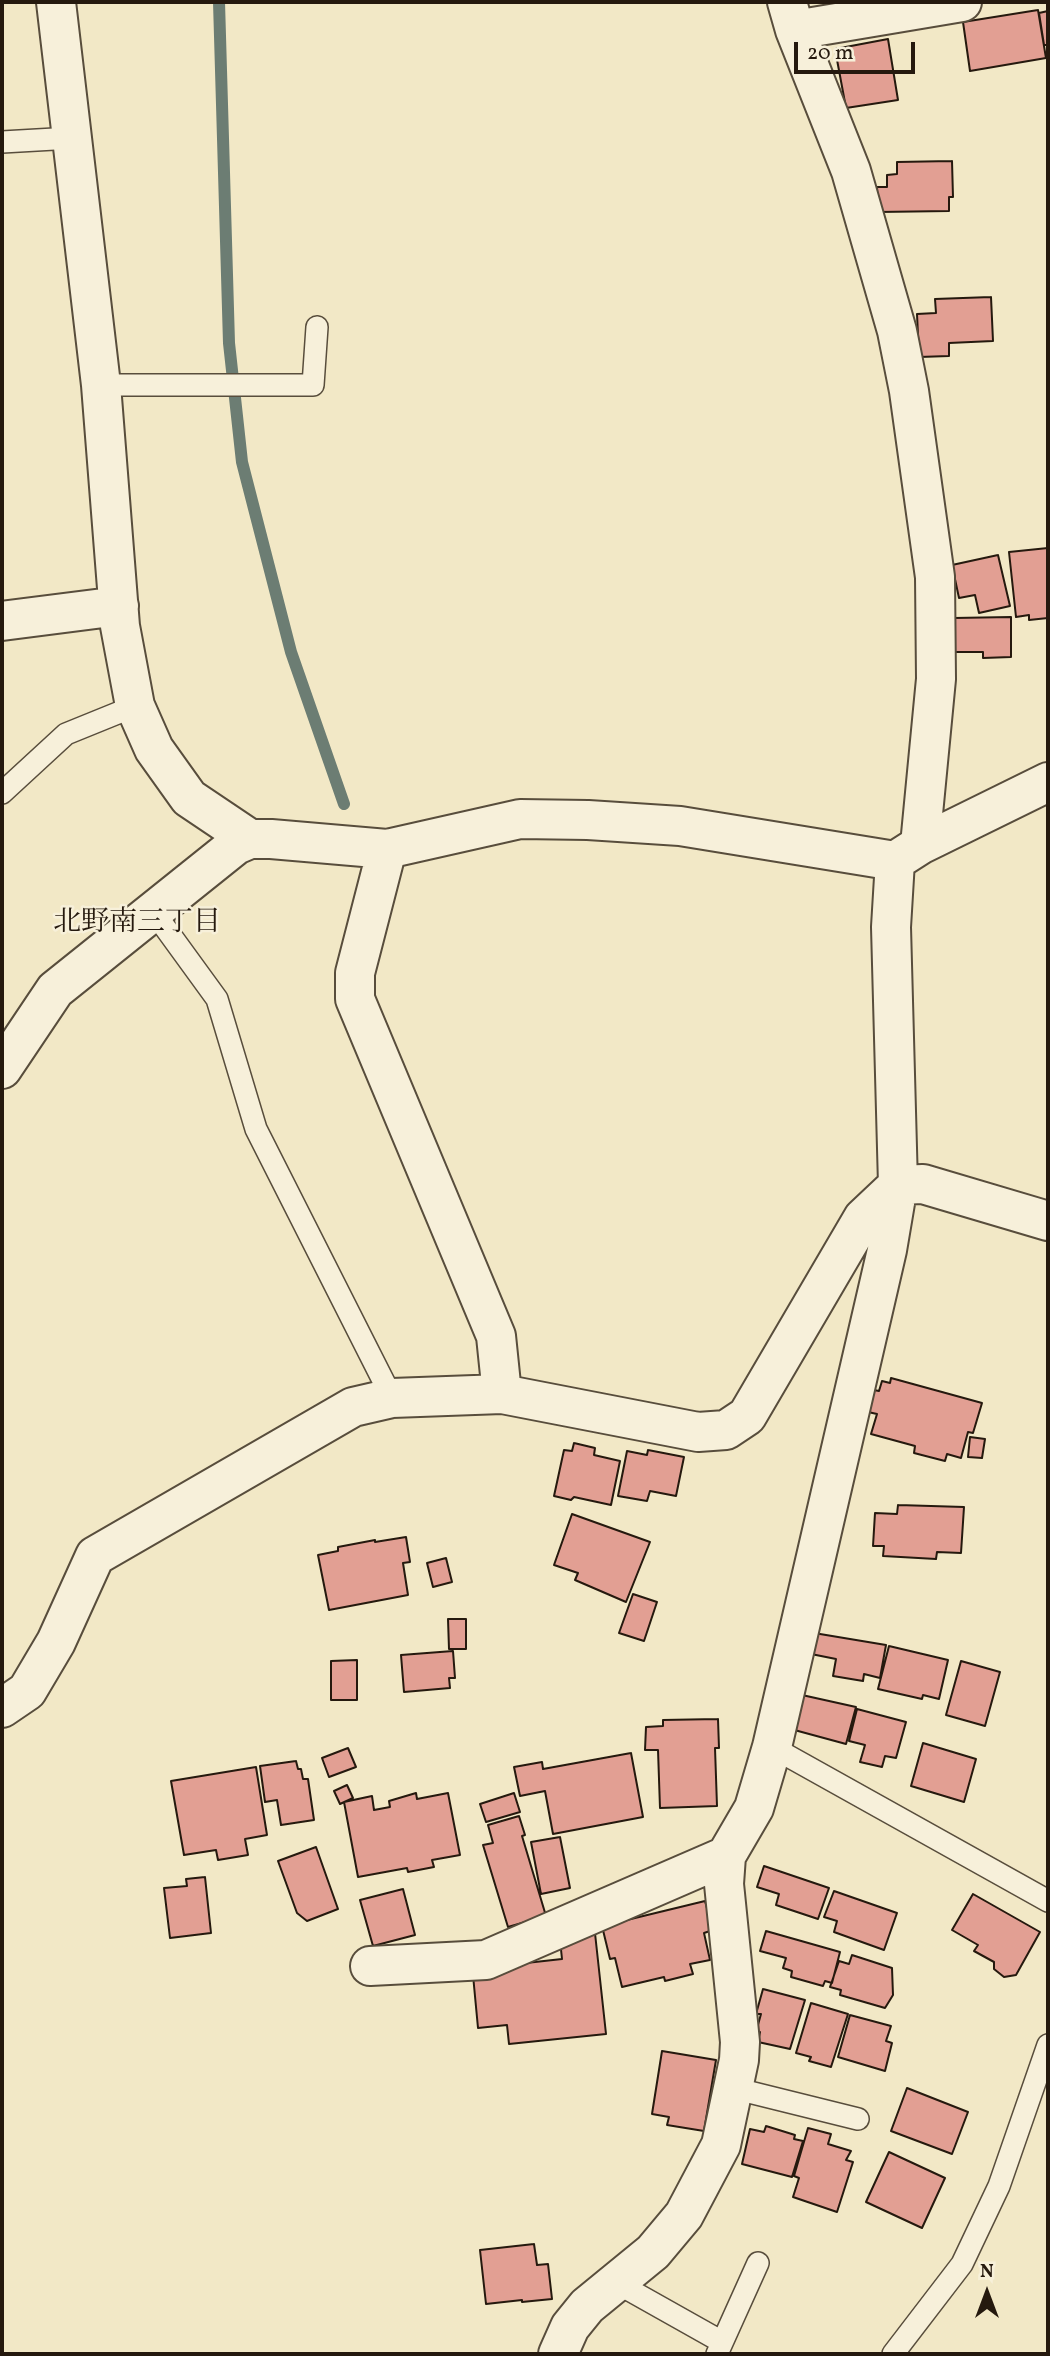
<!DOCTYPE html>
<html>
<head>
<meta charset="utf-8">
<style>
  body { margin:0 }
  #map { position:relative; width:1050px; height:2356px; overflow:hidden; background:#f2e8c6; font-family:Vollkorn,serif }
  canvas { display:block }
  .frame { position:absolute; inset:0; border:4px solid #25190e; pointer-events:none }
  .north { position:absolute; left:952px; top:2258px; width:70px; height:70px; -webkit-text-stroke:5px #f7f0da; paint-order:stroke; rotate:0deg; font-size:19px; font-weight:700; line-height:28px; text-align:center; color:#25190e }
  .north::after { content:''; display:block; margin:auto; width:24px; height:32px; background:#25190e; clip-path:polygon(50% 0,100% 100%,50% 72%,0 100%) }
  .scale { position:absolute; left:794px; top:42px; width:121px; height:32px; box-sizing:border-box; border:4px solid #25190e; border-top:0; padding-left:9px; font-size:21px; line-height:24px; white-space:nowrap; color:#25190e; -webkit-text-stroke:5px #f7f0da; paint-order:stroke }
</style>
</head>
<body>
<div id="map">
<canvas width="1050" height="2356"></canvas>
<div class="frame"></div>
<div class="north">N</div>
<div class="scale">20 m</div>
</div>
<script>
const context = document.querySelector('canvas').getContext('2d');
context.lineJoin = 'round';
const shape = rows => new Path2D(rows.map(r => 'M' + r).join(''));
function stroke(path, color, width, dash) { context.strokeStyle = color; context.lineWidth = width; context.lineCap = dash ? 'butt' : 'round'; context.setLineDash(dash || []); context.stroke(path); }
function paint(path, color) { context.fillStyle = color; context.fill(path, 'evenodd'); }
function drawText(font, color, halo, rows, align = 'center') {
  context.font = font + ' Vollkorn,"Noto Serif JP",serif'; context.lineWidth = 5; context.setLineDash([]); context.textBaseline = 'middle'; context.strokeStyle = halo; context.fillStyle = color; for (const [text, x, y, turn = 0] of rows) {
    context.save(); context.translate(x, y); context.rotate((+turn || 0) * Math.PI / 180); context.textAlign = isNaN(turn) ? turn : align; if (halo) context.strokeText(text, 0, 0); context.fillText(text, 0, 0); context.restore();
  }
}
const stream = shape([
  [219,2,229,343,242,462,291,652,344,804]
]);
const building = shape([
  [1038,10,1046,58,970,71,963,22,1038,10],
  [1048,11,1048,45,1044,45,1039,13,1048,11],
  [888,39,898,100,846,108,835,49,888,39],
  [952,161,953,197,949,197,949,211,878,212,877,187,887,187,887,175,897,174,897,162,952,161],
  [991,297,993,341,949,343,949,356,919,357,917,314,936,313,935,299,991,297],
  [1048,548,1048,618,1029,620,1029,615,1016,617,1009,552,1048,548],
  [998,555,1010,606,979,613,975,595,959,598,952,565,998,555],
  [1011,617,1011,657,983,658,983,652,951,652,954,618,1011,617],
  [891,1378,982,1403,973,1433,968,1432,961,1458,947,1454,945,1461,914,1453,915,1446,871,1434,877,1414,868,1412,874,1390,879,1391,882,1381,890,1383,891,1378],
  [970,1437,985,1439,982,1458,968,1457,970,1437],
  [574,1443,595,1448,594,1455,620,1461,611,1505,574,1497,571,1500,554,1496,564,1450,572,1451,574,1443],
  [648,1450,684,1457,676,1496,650,1491,647,1501,618,1496,627,1451,647,1455,648,1450],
  [898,1505,964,1507,961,1553,937,1552,936,1559,883,1556,884,1546,873,1546,875,1513,897,1514,898,1505],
  [572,1514,650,1542,626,1602,575,1580,578,1573,554,1565,572,1514],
  [406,1537,410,1562,403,1563,408,1595,329,1610,318,1555,338,1551,338,1547,375,1540,375,1542,406,1537],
  [446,1558,452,1582,433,1587,427,1563,446,1558],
  [633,1594,657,1602,644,1641,619,1633,633,1594],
  [448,1619,466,1619,466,1649,449,1649,448,1619],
  [814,1633,886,1645,880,1678,864,1674,863,1681,833,1676,836,1659,811,1654,814,1633],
  [889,1646,948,1660,939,1699,923,1695,922,1699,878,1689,889,1646],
  [453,1651,455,1678,449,1678,450,1688,404,1692,401,1655,453,1651],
  [357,1660,357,1700,331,1700,331,1661,357,1660],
  [961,1661,1000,1672,985,1726,946,1715,961,1661],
  [802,1695,856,1707,846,1744,787,1728,802,1695],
  [857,1709,906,1722,896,1758,885,1756,882,1767,860,1762,865,1745,849,1741,857,1709],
  [718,1719,719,1748,715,1748,717,1806,660,1808,658,1750,645,1750,646,1727,663,1726,663,1720,718,1719],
  [923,1743,976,1759,964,1802,911,1786,923,1743],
  [348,1748,356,1767,329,1777,322,1758,348,1748],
  [631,1753,643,1817,553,1834,545,1791,520,1796,514,1767,542,1762,543,1769,631,1753],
  [296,1761,298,1769,301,1769,303,1779,308,1779,314,1820,281,1825,277,1800,265,1802,260,1766,296,1761],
  [256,1767,267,1835,245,1839,248,1855,218,1860,216,1850,184,1855,171,1781,256,1767],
  [347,1785,353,1798,340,1804,334,1791,347,1785],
  [416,1793,417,1799,448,1793,460,1855,432,1860,434,1867,408,1872,407,1868,358,1877,344,1802,372,1796,374,1810,390,1807,389,1801,416,1793],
  [514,1793,520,1812,486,1822,480,1804,514,1793],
  [519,1816,525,1835,522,1836,546,1916,508,1927,483,1845,493,1843,488,1825,519,1816],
  [560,1837,570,1888,541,1894,531,1842,560,1837],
  [316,1847,338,1909,307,1921,297,1913,278,1861,316,1847],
  [764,1866,829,1888,818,1919,776,1905,779,1894,757,1887,764,1866],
  [205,1877,211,1933,170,1938,164,1888,187,1886,186,1879,205,1877],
  [403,1889,415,1935,373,1946,360,1900,403,1889],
  [834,1891,897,1913,884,1950,834,1932,837,1921,824,1917,834,1891],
  [973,1894,1040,1932,1016,1975,1004,1977,994,1969,994,1962,974,1951,978,1945,952,1930,973,1894],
  [705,1901,713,1930,704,1933,710,1960,690,1964,693,1974,665,1981,664,1977,622,1987,615,1958,610,1959,602,1926,705,1901],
  [594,1924,606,2034,509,2044,507,2025,478,2028,473,1975,499,1966,562,1959,560,1940,594,1924],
  [766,1931,840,1952,832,1983,825,1981,823,1986,791,1977,792,1971,783,1968,786,1958,760,1951,766,1931],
  [852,1955,892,1968,893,1995,885,2008,840,1995,841,1990,830,1987,839,1961,849,1964,852,1955],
  [763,1989,805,2000,790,2049,758,2042,760,2032,756,2032,761,2014,756,2014,763,1989],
  [811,2003,848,2014,831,2067,809,2061,811,2057,796,2053,811,2003],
  [850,2015,891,2026,886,2041,892,2043,885,2071,838,2057,850,2015],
  [662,2051,716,2060,704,2131,667,2125,669,2117,652,2114,662,2051],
  [907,2088,968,2112,952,2154,891,2131,907,2088],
  [766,2126,795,2135,794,2139,803,2141,792,2177,742,2164,750,2129,764,2132,766,2126],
  [808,2128,831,2134,828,2144,851,2151,846,2160,853,2162,837,2212,793,2197,799,2178,794,2176,808,2128],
  [889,2152,945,2178,922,2228,866,2202,889,2152],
  [534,2244,537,2265,548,2264,552,2299,522,2302,522,2300,486,2304,480,2250,534,2244]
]);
const service = shape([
  [2,142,72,138],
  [101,385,313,385,317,327],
  [2,793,66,734,135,706],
  [153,911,217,999,256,1129,392,1398],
  [772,1747,1048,1901],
  [733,2088,858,2119],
  [617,2283,722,2342],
  [717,2354,758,2263],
  [893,2354,962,2264,999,2186,1048,2045]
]);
const minor = shape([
  [56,2,101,385,120,626,135,706,154,749,189,798,250,839],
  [787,2,795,30,851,171,897,331,909,391,935,577,936,679,920,845],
  [795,30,962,2],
  [2,621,119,606],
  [387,849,355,973,355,999,496,1336,502,1394],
  [2,1069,55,990,236,845,250,839,271,839,387,849,520,819,588,820,680,826,895,861,920,845,1048,782],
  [2,1708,27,1691,56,1642,95,1556,353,1407,392,1398,502,1394,698,1432,726,1430,747,1416,863,1218,898,1185,923,1184,1048,1221],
  [370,1966,486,1960,726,1856],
  [558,2354,570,2327,587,2306,653,2252,684,2215,721,2145,739,2060,740,2042,724,1884,726,1856,754,1808,772,1747,887,1250,898,1185,891,927,895,861]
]);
const neighbourhoodNames = [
  ["北野南三丁目",137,925]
];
stroke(stream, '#6c7d73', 12);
paint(building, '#e29f93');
stroke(building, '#25190e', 2);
stroke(service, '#584d3c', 24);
stroke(minor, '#584d3c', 42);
stroke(service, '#f7f0da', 21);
stroke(minor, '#f7f0da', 38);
drawText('28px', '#25190e', '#f7f0da', neighbourhoodNames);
</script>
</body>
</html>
